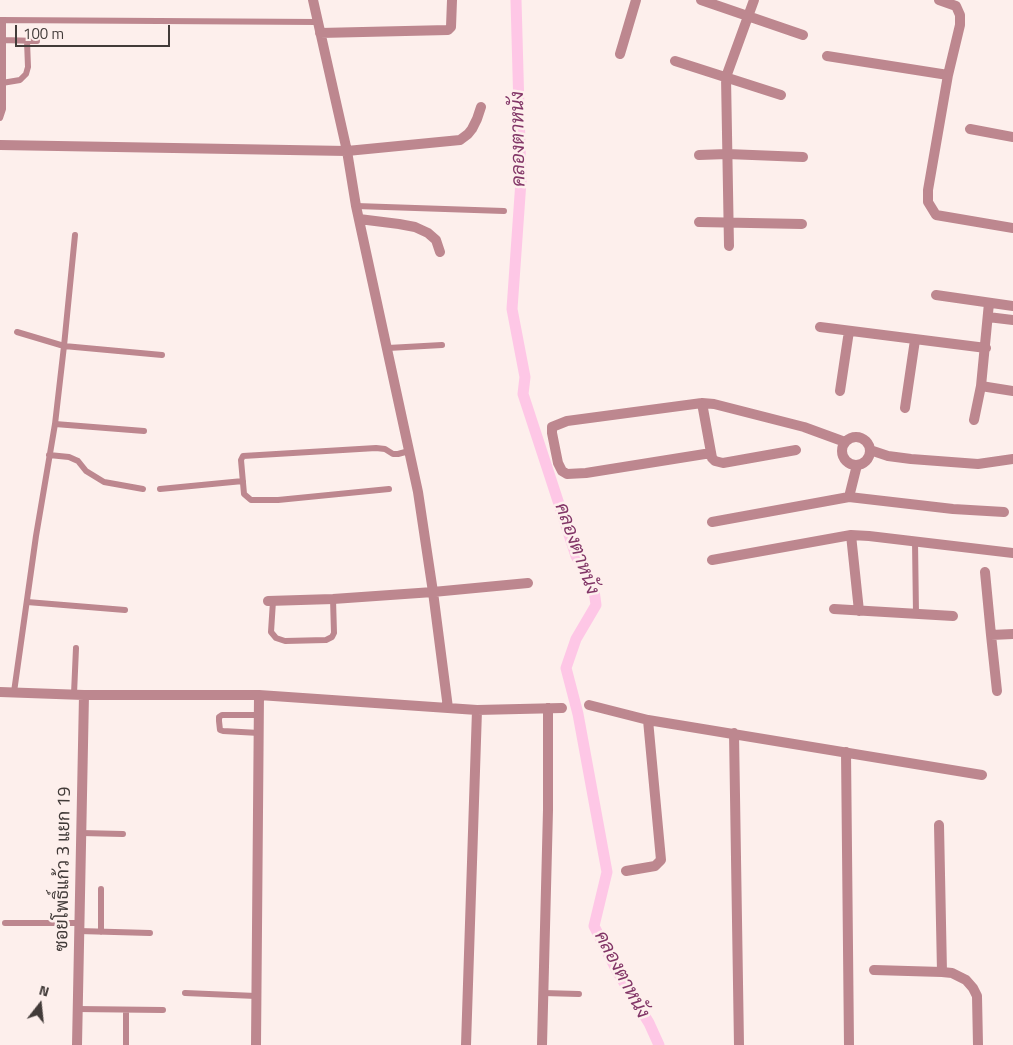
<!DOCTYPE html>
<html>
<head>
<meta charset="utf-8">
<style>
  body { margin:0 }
  #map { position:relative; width:1013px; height:1045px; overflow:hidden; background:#fdefec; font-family:"Titillium Web",sans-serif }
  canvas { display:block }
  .north { position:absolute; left:15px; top:980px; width:50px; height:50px; -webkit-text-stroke:4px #fdefec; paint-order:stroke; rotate:16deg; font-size:14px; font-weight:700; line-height:20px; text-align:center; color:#423b39 }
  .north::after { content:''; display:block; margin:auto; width:18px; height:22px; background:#423b39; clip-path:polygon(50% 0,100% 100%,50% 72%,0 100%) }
  .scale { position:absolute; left:15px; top:25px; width:155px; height:22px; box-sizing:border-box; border:2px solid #423b39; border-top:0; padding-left:6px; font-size:15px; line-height:18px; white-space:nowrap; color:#423b39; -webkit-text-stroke:4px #fdefec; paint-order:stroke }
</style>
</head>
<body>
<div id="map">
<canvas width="1013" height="1045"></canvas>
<div class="north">N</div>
<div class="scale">100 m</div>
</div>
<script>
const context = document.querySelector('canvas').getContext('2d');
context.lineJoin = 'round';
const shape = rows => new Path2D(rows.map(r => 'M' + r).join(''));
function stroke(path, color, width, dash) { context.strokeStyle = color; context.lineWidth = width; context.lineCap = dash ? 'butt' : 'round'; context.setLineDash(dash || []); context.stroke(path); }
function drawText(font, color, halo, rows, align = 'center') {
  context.font = font + ' "Titillium Web",Sarabun,sans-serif'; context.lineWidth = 5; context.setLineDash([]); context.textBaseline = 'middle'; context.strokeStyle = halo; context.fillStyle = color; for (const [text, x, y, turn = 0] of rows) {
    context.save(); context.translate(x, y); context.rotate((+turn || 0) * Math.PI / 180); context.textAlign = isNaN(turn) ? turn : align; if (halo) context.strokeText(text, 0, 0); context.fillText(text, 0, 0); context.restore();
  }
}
const canal = shape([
  [516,0,521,181,512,309,525,377,523,394,576,556,593,583,596,605,576,639,566,668,578,714,607,872,594,926,617,971,649,1023,659,1045]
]);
const lane = shape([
  [0,20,317,22],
  [3,40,37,41],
  [2,83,20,80,26,74,28,67,27,41],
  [0,118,3,109,3,20],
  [356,206,504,211],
  [17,332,64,346,162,355],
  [388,348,442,345],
  [55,424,144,431],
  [49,455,69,457,78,461,86,471,104,482,143,489],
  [160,489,243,481],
  [389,489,278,500,251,500,244,494,241,460,243,456,376,448,385,449,393,454,398,454,409,451],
  [915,541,916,614],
  [273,601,271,632,276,638,285,641,326,640,332,637,334,633,333,599],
  [27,602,125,610],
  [14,692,36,536,55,424,64,346,75,235],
  [74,694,76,648],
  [259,733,223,731,220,730,219,721,219,717,222,715,259,715],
  [81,833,123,834],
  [5,923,79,923],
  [79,931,150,933],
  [101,932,101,889],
  [185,993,256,996],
  [543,993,579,994],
  [77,1009,163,1010],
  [126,1045,126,1011]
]);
const street = shape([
  [313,0,347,151,356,206,418,492,433,592,448,708],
  [701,0,803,35],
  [939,0,956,6,960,15,960,25,948,75,928,190,928,202,936,215,1013,228],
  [320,33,448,30,451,27,452,0],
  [620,54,636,0],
  [827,56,948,75],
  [675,61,781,95],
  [970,129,1013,137],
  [0,145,347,151,460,140,468,134,472,129,477,119,481,107],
  [699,155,727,154,803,157],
  [359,219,399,224,415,227,428,233,436,240,440,252],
  [699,222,802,224],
  [729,246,726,77,754,0],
  [936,295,1013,306],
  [988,317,1013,320],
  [820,327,986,348],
  [981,386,1013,391],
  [840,391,849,331],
  [702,403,712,458,715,461,723,463,796,450],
  [905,408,915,340],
  [974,420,981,386,989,303],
  '842 451a14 14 0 1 1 28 0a14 14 0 1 1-28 0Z',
  [870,450,888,456,911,459,978,464,1013,459],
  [711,453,586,473,567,474,562,471,558,463,552,433,552,427,567,421,702,403,714,404,804,427,845,442],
  [849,497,857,465],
  [712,522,849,497,953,509,1004,512],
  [851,535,859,611],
  [712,560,851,535,869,536,1013,553],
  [985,572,991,635,1013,634],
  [268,601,333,599,433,592,528,583],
  [834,609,953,616],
  [991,635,997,691],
  [0,692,84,695,259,695,477,710,562,708],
  [589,705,648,720,982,775],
  [734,733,739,1045],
  [846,752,849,1045],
  [939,825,942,972],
  [626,871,655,866,661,860,648,720],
  [874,970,942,972,952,973,966,980,973,988,977,996,978,1045],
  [77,1045,84,695],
  [256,1045,259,695],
  [466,1045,477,710],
  [542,1045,548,810,548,708]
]);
const streetNames = [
  ["ซอยโพธิ์แก้ว 3 แยก 19",64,869,-89]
];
const waterNames = [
  ["คลองตาหนัง",519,139,-91],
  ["คลองตาหนัง",576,549,70],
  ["คลองตาหนัง",621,975,62]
];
stroke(canal, '#fec7e6', 11);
stroke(lane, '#bd878f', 6);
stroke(street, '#bd878f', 10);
drawText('18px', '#423b39', '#fdefec', streetNames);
drawText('italic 19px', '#823667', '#fdefec', waterNames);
</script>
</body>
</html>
